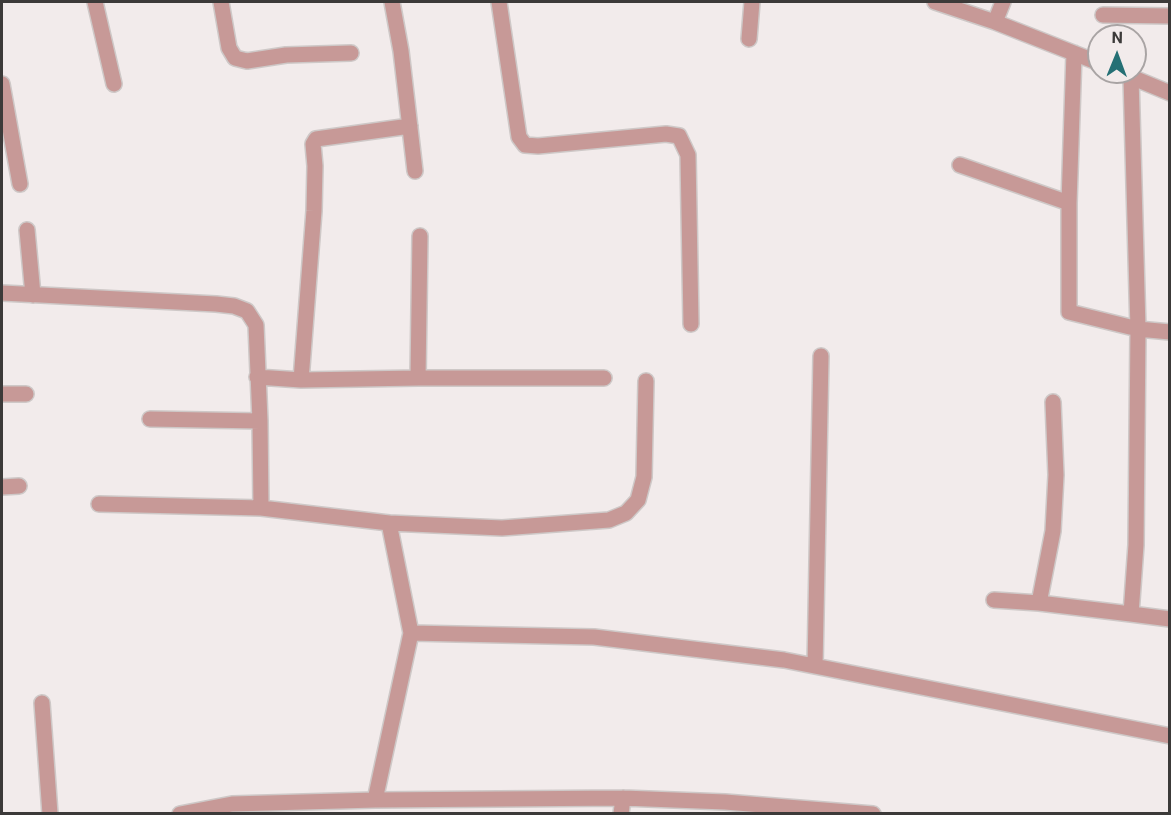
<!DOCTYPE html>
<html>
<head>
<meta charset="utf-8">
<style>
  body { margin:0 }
  #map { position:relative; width:1171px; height:815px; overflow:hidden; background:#f2ebeb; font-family:Roboto,sans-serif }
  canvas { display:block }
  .frame { position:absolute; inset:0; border:3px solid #3c3a39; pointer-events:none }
  .north { position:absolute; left:1087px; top:24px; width:60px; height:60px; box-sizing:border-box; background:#f2ebeb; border:2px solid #a9a4a4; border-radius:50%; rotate:1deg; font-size:16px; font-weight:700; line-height:24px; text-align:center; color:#3c3a39 }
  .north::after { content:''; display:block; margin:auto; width:21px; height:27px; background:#257075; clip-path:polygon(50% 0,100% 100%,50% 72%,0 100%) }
</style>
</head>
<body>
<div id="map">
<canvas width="1171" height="815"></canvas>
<div class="frame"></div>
<div class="north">N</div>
</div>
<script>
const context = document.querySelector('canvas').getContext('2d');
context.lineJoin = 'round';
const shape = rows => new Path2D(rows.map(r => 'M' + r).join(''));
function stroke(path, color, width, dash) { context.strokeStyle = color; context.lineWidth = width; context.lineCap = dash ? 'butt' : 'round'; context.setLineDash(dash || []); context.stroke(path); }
const minor = shape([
  [95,2,114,84],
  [221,2,229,48,235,58,247,61,286,55,351,53],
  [392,2,401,51,415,171],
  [499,2,519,137,525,145,538,146,666,134,679,136,688,155,691,324],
  [935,2,995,22,1099,63],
  [1103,15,1170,16],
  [995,22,1003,2],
  [749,39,752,2],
  [1074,53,1069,203,1069,312,1138,329,1170,332],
  [1119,72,1170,93],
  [1131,77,1138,329,1136,545,1131,614,1170,619],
  [2,84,20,184],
  [960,165,1069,203],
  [27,230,33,295],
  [2,293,216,304,234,306,247,311,256,325,260,421,261,508,389,523,411,633],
  [257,377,301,380,418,378,604,378],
  [418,378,420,236],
  [301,380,314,211,315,166,313,144,316,139,410,126],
  [2,394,26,394],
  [150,419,260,421],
  [2,487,19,486],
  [99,504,261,508],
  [389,523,502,528,609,520,626,513,638,500,644,477,646,381],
  [994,600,1039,603,1131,614],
  [1039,603,1053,531,1056,475,1053,402],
  [815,666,821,356],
  [42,703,50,814],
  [375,800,411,633,594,637,784,660,1170,736],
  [180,814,232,804,375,800,623,798,725,802,873,814],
  [621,814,623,798]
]);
stroke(minor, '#cec8c7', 18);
stroke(minor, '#c79997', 15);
</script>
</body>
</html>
